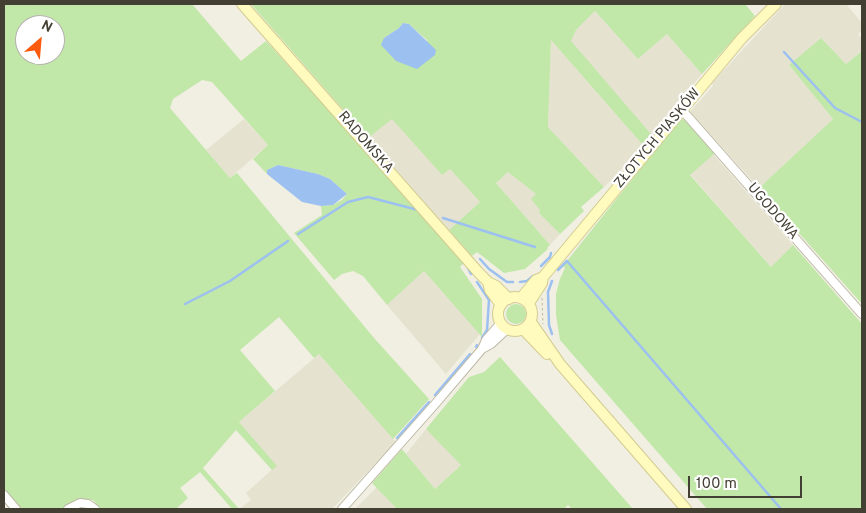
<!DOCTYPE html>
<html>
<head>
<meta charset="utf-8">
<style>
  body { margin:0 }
  #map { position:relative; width:866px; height:513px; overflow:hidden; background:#f1efe2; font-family:Overpass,sans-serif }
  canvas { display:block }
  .frame { position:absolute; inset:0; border:5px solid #433f33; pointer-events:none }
  .north { position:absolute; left:15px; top:15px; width:50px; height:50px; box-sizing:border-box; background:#fff; border:1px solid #b4b2ad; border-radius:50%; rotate:27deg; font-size:14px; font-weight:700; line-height:20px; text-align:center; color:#433f33 }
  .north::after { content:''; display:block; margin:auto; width:18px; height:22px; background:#fc5a0e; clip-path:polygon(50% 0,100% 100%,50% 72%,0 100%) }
  .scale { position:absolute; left:688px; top:476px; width:114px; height:22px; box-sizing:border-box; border:2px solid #433f33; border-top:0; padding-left:6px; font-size:15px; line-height:18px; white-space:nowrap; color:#433f33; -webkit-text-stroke:4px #fff; paint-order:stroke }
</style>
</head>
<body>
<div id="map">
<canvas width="866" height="513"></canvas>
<div class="frame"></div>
<div class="north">N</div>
<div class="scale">100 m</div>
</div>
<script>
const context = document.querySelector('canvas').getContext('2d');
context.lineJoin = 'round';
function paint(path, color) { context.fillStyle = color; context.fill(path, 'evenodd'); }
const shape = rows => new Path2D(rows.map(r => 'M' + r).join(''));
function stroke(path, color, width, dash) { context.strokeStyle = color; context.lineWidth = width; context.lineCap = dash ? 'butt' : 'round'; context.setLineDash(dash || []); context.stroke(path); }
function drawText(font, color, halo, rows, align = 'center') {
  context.font = font + ' Overpass,sans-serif'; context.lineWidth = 4.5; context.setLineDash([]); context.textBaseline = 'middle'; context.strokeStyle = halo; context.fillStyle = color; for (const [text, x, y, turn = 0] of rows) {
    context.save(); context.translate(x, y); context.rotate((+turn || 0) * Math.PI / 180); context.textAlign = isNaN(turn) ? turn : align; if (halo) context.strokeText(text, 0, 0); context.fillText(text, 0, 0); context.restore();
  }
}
const residential = shape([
  [785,4,846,4,862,23,862,30,858,34,862,39,862,51,846,64,821,38,789,65,833,119,759,188,690,112,713,86,712,83],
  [595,11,638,59,667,34,702,74,651,134,570,41,576,30],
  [551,40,642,144,616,176,604,187,548,127],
  [392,118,442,175,450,169,480,202,449,230,368,138],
  [244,119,268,145,230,178,206,150],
  [713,154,793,245,771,267,690,174],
  [508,172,536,194,540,210,539,213,560,234,550,245,496,183],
  [424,271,480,334,446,374,387,305],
  [319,354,396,442,332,509,239,509,251,500,246,493,276,466,239,422],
  [426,429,462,464,435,489,406,454],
  [377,487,397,509,355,509]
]);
const green = shape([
  [4,4,192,4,241,61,266,41,403,193,464,263,460,267,482,299,482,337,424,271,387,305,363,276,353,271,342,274,334,280,294,233,322,215,321,206,333,205,342,200,347,194,330,179,318,174,278,165,267,170,267,174,253,159,268,145,212,82,202,80,173,99,170,108,230,178,237,173,374,338,429,399,393,439,319,354,314,358,279,317,240,350,275,391,239,422,277,466,272,470,236,430,203,468,239,509,232,509,200,472,180,488,188,498,176,509,101,509,93,500,82,499,63,509,20,509,4,491],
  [25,25,55,25,55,55,25,55],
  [251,4,745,4,755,16,702,74,667,34,638,59,595,11,576,30,571,41,651,134,642,144,551,40,548,127,604,187,581,207,584,211,560,234,539,213,540,210,531,199,536,194,508,172,496,183,550,245,547,248,548,249,525,269,504,273,477,252,472,256,449,230,480,202,450,169,442,175,392,119,368,138],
  [403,23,409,24,428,41,384,38,399,28],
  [821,38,846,64,862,51,862,304,759,188,833,119,789,65],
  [685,119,715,153,690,175,771,267,793,245,862,324,862,509,707,509,560,340,556,315,556,294,560,279,565,268,563,266,677,123,680,120],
  '506 314a10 10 0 1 1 20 0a10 10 0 1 1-20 0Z',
  [500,357,633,509,572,509,568,505,564,509,397,509,372,483,402,449,435,489,461,465,426,429,469,377,484,372]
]);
const water = shape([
  [403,23,409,24,436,50,435,55,417,69,396,61,381,45,384,38,399,28],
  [278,165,318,174,330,179,347,194,333,205,321,206,302,202,267,174,267,170]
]);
const stream = shape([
  [784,52,835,108,862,122],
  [443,218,535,247],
  [298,234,348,202,368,197,418,210],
  [480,259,489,269,507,282,513,282],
  [541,266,550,257,551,253],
  [468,268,471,274],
  [558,270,567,261,781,509],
  [477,282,489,300,487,330,482,338],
  [520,282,527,281,533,276],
  [185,304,230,281,288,241],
  [552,334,549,325,548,292,552,281],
  [476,347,477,345],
  [435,395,470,354],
  [397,438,429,402]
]);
const path = shape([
  [542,298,543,324]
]);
const street = shape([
  [682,110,862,314],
  [482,349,491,344,507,329],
  [4,495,16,509],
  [68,509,80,503,88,504,95,509],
  [342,509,436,403,482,349,486,340,501,323]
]);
const secondary = shape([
  [242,4,479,273,488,282,496,286,509,299],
  [488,282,490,290,501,305],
  '498 314a17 17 0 1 1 34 0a17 17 0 1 1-34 0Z',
  [521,298,536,280,543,277,742,38,776,4],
  [529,303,542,283,543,277],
  [531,322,560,364,686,509],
  [524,330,547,354]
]);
const streetNames = [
  ["ZŁOTYCH PIASKÓW",658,139,-50],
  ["RADOMSKA",365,143,49],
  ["UGODOWA",772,212,49]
];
paint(residential, '#e5e2d0');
paint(green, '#c1e7a9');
paint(water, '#9cc0f0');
stroke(stream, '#9cc0f0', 2.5);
stroke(street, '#bdb8a5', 10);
stroke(secondary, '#d3cc91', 12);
stroke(path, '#beb796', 1, [2.5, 2.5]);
stroke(street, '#fff', 8);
stroke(secondary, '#fffabe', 10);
drawText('14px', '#433f33', '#fff', streetNames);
</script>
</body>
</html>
